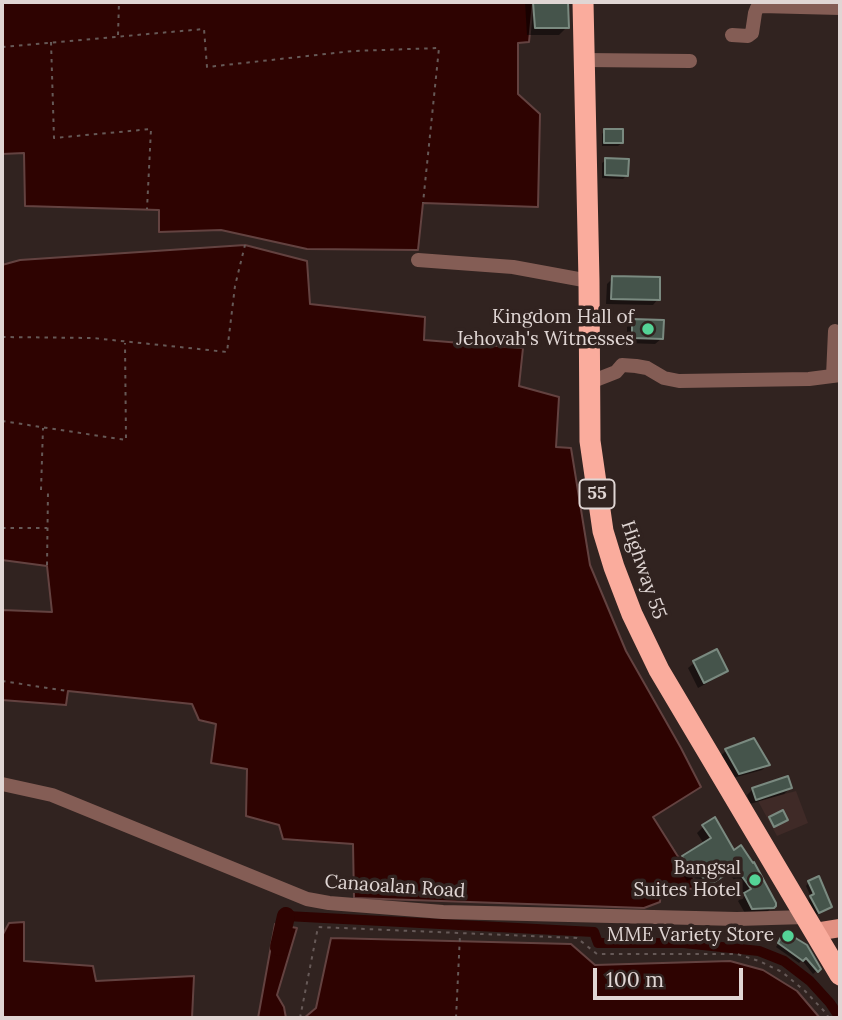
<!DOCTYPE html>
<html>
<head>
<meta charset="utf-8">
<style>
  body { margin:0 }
  #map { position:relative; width:842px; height:1020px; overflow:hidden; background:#312320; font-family:Lora,serif }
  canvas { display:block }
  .frame { position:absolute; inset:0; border:4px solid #e0d6d4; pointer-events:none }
  .scale { position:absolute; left:593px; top:968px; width:150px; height:32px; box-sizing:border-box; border:4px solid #e0d6d4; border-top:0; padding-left:9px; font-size:21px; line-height:24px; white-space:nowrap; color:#e0d6d4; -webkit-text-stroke:5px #312320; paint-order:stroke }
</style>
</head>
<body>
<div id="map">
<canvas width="842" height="1020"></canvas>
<div class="frame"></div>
<div class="scale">100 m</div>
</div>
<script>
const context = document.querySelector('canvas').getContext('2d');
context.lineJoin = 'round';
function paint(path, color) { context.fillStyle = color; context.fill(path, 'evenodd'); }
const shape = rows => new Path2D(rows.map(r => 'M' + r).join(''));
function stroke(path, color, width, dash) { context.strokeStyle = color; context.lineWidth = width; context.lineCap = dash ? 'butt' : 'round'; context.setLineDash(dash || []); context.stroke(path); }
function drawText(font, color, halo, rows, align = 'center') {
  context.font = font + ' Lora,serif'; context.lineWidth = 7; context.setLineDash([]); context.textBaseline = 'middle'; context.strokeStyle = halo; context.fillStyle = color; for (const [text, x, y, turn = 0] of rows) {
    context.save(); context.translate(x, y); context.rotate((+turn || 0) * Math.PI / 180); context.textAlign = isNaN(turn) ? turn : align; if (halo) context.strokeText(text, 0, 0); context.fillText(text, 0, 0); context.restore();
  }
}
const built = shape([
  [796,791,808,823,777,836,758,801]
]);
const water = shape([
  [2,2,533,2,529,42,518,43,518,94,540,114,538,207,423,203,418,250,307,249,221,230,159,232,159,210,25,206,24,153,2,154,2,2],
  [245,245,307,261,310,304,425,317,424,340,523,348,519,386,559,397,556,447,571,448,590,565,626,651,681,748,701,787,653,817,677,855,702,889,661,888,660,902,644,908,354,898,353,844,283,839,279,825,246,816,247,769,211,763,216,724,199,720,192,704,68,691,66,705,2,700,2,610,52,612,47,566,2,560,2,265,20,260,245,245],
  [24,922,24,961,93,966,96,981,194,976,192,1018,2,1018,2,936,9,923,24,922],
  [275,924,297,928,277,995,284,1007,286,1018,258,1018,275,924],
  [331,938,571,944,595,965,730,961,763,970,797,991,820,1018,304,1018,316,1008,331,938]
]);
const shadow = shape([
  [525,2,567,2,567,27,559,35,527,35],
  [605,130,622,143,618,146,602,146,602,134],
  [606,160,626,176,623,179,602,178,602,163],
  [613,278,658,299,653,305,606,304,607,284],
  [633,321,661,339,655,344,627,343,627,327],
  [716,652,726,671,720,676,698,688,688,668,694,663],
  [753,741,767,765,762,770,733,778,720,756,726,751],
  [790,788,784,794,750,804,747,795,753,789],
  [703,827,734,852,774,905,765,914,746,915,738,901,745,895,729,873,701,891,693,878,687,881,676,864,683,858,704,844,697,833],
  [809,882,830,907,826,910,815,915,808,901,811,897,806,886],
  [785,934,819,969,813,974,802,960,799,963,776,947]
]);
const canal = shape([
  [286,916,594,932,598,943,684,943,759,951,784,961,810,981,830,1003,840,1018]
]);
const river = shape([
  [279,947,286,916]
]);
const building = shape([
  [533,2,568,2,569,28,535,28,533,2],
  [604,129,623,129,623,143,604,143,604,129],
  [605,158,629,159,628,176,605,175,605,158],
  [612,276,660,277,660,300,611,299,612,276],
  [632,319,664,320,663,339,632,338,632,319],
  [717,649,728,671,704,683,693,661,717,649],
  [754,738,770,765,739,774,725,749,754,738],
  [788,776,792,788,756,800,752,788,788,776],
  [783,810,788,820,774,827,769,817,783,810],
  [715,817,734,850,741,845,753,863,754,862,776,903,776,906,774,908,752,909,744,893,751,889,736,868,708,886,700,873,694,876,682,856,711,838,702,825,715,817],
  [819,876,832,907,819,913,810,896,814,894,808,881,819,876],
  [784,931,807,945,821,969,818,972,806,958,803,961,778,943,784,931]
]);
const path = shape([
  [118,35,119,2],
  [51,42,54,138,151,129,147,209],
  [2,47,204,29,207,67,353,51,439,48,423,203],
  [2,337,93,338,227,352,235,286,245,245],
  [2,421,126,440,125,343],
  [41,490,43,428],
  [2,528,47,528],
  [47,565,48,491],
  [2,681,67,691],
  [300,1018,318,927,577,938,597,954,737,954,759,961,782,972,805,991,825,1012,829,1018],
  [456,1018,460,935]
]);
const minor = shape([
  [732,35,748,36,752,33,755,13,757,8,761,6,840,8],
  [584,60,690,61],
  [418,260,513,267,589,281],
  [833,376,835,331],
  [588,383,616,372,622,365,636,366,647,368,664,378,679,381,809,379,840,375],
  [2,784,52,795,307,899,329,903,443,912,737,919,806,917]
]);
const major = shape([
  [815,932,840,928]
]);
const highway = shape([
  [583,2,589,281,590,441,603,531,614,567,632,614,659,670,840,975]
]);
const markers = [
  [648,329,7,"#54d396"],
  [755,880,7,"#54d396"],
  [788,936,7,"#54d396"]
];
const shields = [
  [597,494,35]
];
const shieldNames = [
  ["55",597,494]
];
const poiNames = [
  ["Kingdom Hall of",634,318],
  ["Jehovah's Witnesses",634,340],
  ["Bangsal",741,869],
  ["Suites Hotel",741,891],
  ["MME Variety Store",774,936]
];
const streetNames = [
  ["Highway 55",643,570,71],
  ["Canaoalan Road",395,887,4]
];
paint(built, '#3f2a27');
paint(water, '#2e0301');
stroke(water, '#634240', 2);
paint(shadow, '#0007');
stroke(canal, '#2e0301', 10);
stroke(river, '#2e0301', 18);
paint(building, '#45544b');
stroke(building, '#7a8a80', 2);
stroke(path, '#665957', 2, [3.5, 5]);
stroke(minor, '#845d55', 14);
stroke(major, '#e29182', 18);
stroke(highway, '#faac9d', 21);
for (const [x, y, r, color] of markers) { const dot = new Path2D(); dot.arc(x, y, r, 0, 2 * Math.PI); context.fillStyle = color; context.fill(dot); stroke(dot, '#312320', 2.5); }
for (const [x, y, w] of shields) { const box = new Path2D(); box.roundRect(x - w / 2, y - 14.5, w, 29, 5); context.fillStyle = '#312320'; context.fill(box); stroke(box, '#e0d6d4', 2); }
drawText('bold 18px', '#e0d6d4', null, shieldNames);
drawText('19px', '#e0d6d4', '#312320', poiNames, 'right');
drawText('19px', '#e0d6d4', '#312320', streetNames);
</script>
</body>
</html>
